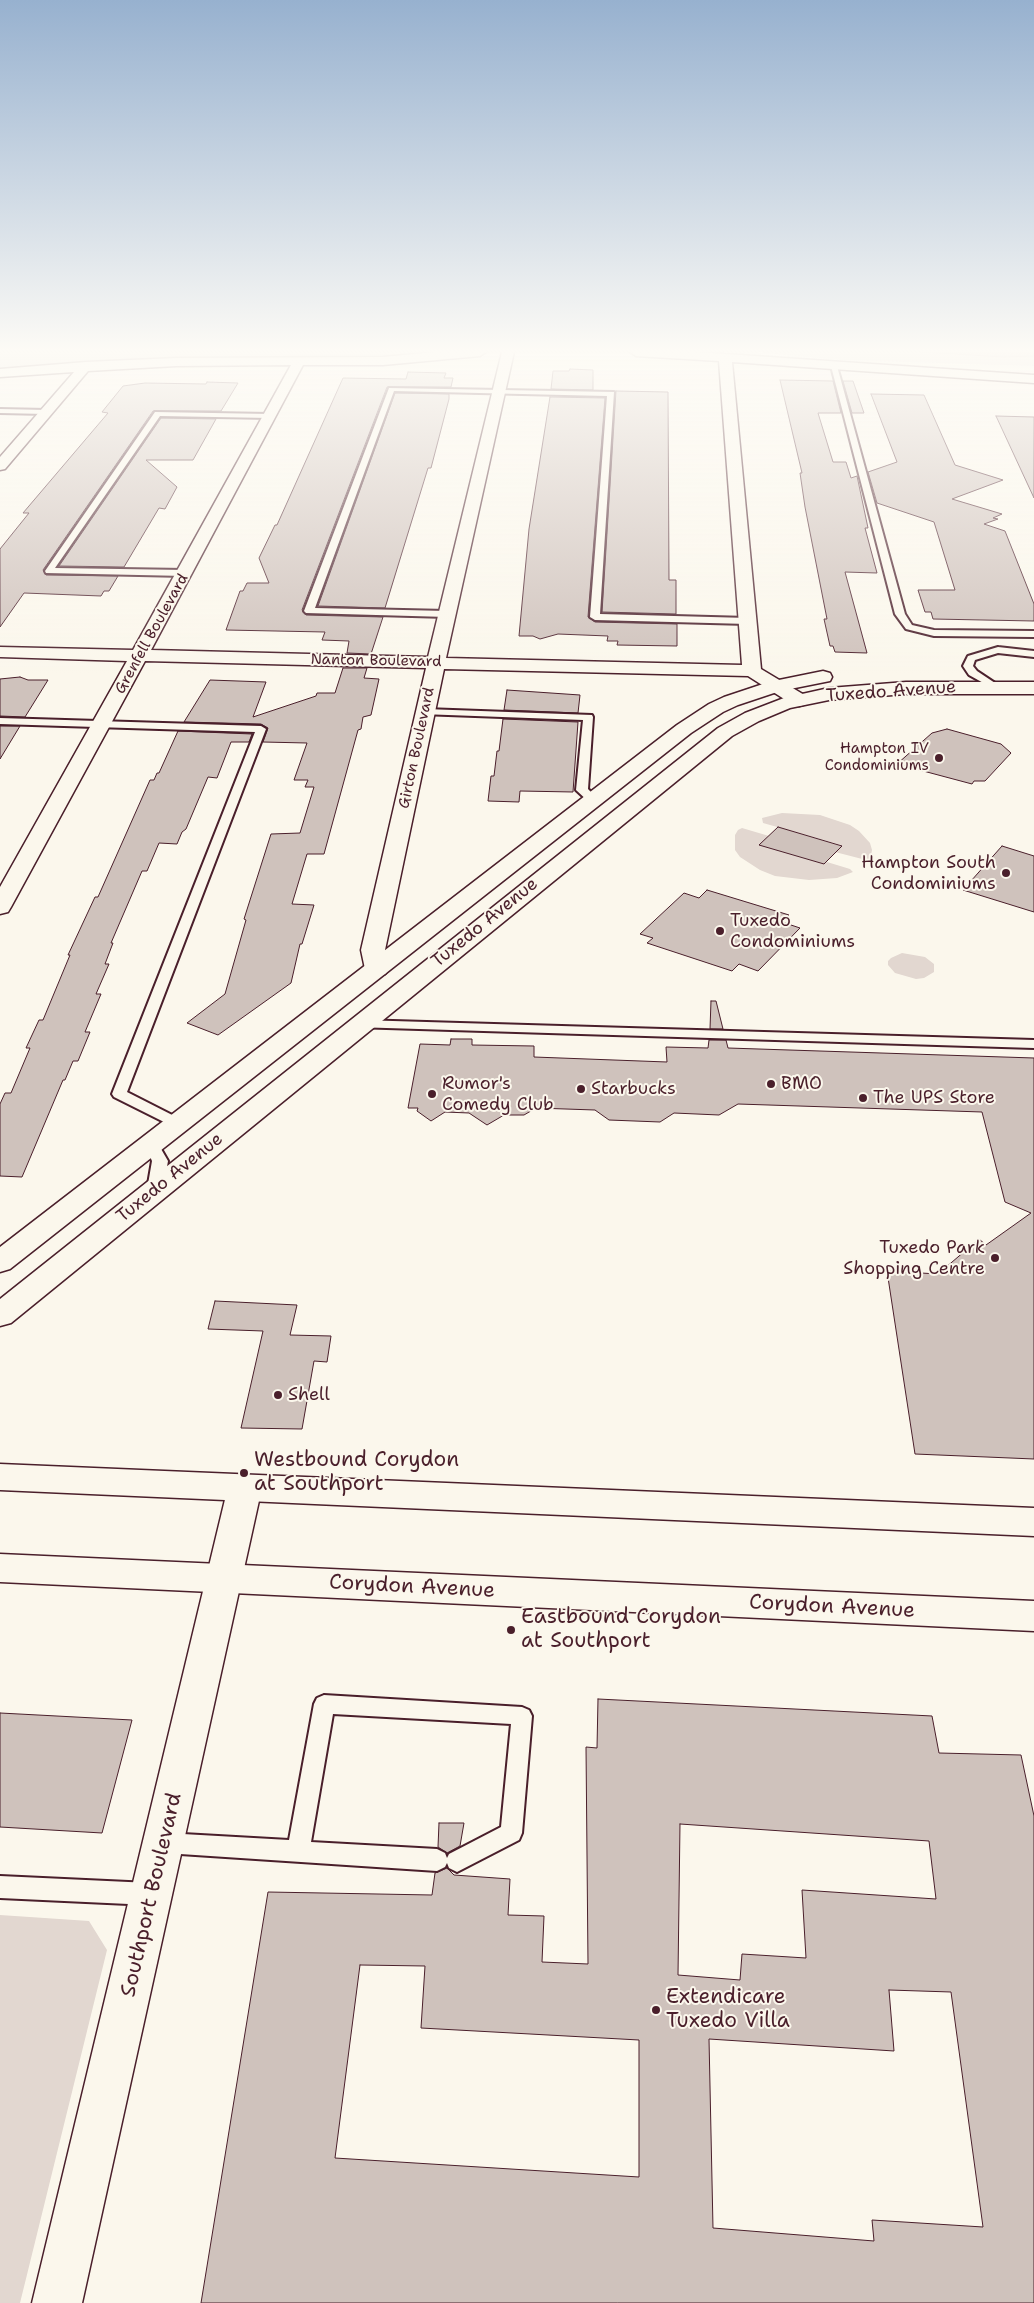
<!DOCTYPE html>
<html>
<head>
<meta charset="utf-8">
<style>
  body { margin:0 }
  canvas { display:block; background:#fbf7ec }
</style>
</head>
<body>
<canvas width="1034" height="2303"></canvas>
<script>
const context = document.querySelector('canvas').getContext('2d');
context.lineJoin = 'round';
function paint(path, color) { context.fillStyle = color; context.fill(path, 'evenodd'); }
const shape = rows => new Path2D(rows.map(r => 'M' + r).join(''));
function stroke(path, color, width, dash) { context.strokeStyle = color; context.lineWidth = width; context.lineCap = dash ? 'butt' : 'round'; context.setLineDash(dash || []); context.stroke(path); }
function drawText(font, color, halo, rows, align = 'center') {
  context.font = font + ' "Shantell Sans",sans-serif'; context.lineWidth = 4; context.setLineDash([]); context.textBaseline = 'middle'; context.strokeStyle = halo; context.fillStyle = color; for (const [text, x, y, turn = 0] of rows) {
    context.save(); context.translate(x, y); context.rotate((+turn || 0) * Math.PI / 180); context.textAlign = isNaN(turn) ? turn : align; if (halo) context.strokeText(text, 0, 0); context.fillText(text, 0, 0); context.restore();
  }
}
const green = shape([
  [0,352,480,352,425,358,300,360,0,373],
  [757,352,923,352,1034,356,1034,366,841,360],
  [782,813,820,815,850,825,859,831,870,843,872,850,870,861,835,852,841,845,763,823,762,818],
  [742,828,769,836,760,845,824,864,827,862,850,869,853,872,837,878,809,880,775,876,760,870,740,857,735,850,735,835,738,830],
  [902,953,925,957,934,964,934,972,924,978,916,979,895,973,888,965,888,961,891,958],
  [0,1915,89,1921,107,1950,20,2303,0,2303]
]);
const water = shape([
  [923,352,1034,352,1034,356,1003,357,923,352]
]);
const building = shape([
  [570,369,593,370,593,390,551,389,553,371,569,371,570,369],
  [408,372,446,373,444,378,453,378,451,387,387,387,302,610,306,615,383,617,371,654,347,653,349,641,322,640,325,632,226,630,240,591,243,591,247,583,269,583,259,558,275,525,277,525,343,378,406,379,408,372],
  [780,380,833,381,841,413,818,413,833,462,846,462,851,478,857,476,868,528,865,528,877,573,845,572,867,653,835,652,833,646,830,646,824,619,827,619,805,507,800,473,802,473,780,380],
  [843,381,853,381,864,413,852,413,843,381],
  [207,382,238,383,221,411,153,411,43,570,46,575,118,576,109,591,104,591,101,596,24,593,0,627,0,549,29,513,23,513,108,413,102,412,123,386,145,383,206,384,207,382],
  [616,391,668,392,669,580,676,580,676,614,602,612,616,391],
  [395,393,449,394,449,399,431,468,428,468,385,608,318,606,395,393],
  [871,394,924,395,955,465,1003,480,952,499,1002,514,993,518,998,519,984,524,1005,531,1034,604,1034,621,933,619,931,612,925,612,918,590,955,590,934,522,877,503,868,472,897,462,871,394],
  [550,397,605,398,588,617,595,622,677,624,677,646,617,645,618,641,607,641,608,636,558,634,540,639,533,636,519,636,529,529,550,397],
  [996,416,1034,417,1034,498,996,416],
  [161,418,216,419,193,460,146,460,177,487,165,509,159,508,124,567,59,566,161,418],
  [343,668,367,668,364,678,379,679,371,715,363,717,361,729,358,730,324,854,307,854,292,904,314,905,302,944,300,944,291,983,218,1035,187,1023,225,994,246,920,244,919,271,834,300,833,314,787,305,787,308,780,294,780,307,743,263,742,268,728,261,724,184,722,210,680,266,682,253,717,316,696,317,693,335,693,343,668],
  [20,677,28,680,48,680,25,717,0,716,0,679,20,677],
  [507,690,580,695,578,713,504,710,507,690],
  [503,719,578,722,573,792,520,791,519,802,488,801,491,776,494,776,497,751,499,751,503,719],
  [0,726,20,726,0,759,0,726],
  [947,729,1001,744,1011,753,985,781,974,781,972,784,897,764,932,733,947,729],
  [178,731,252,734,249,742,231,742,217,778,208,777,186,829,182,832,177,844,159,843,147,871,142,871,111,943,113,943,105,964,109,964,96,994,101,994,85,1032,90,1032,78,1061,73,1061,65,1080,63,1080,22,1177,0,1176,0,1104,5,1093,11,1093,30,1048,26,1048,39,1020,43,1020,70,955,68,955,95,897,98,897,150,780,154,780,157,773,159,773,178,731],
  [778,827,842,846,824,864,759,845,778,827],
  [1002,846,1034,856,1034,912,963,890,1002,846],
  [707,890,789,915,782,922,800,928,758,971,739,964,732,971,647,943,653,938,640,934,684,893,699,898,707,890],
  [711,1001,716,1001,723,1029,710,1029,711,1001],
  [451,1039,472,1039,472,1045,534,1046,534,1057,667,1062,666,1047,708,1048,709,1040,726,1040,728,1048,1034,1058,1034,1459,915,1454,887,1271,938,1274,979,1239,986,1245,1031,1213,1005,1202,982,1112,738,1104,719,1115,674,1113,660,1122,609,1120,595,1110,536,1108,524,1115,504,1115,487,1125,469,1113,445,1112,431,1121,417,1111,418,1108,408,1108,420,1044,450,1045,451,1039],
  [215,1301,297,1305,290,1335,331,1336,327,1362,314,1361,302,1429,241,1428,263,1331,208,1329,215,1301],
  [598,1699,932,1716,939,1753,1021,1755,1034,1816,1034,2303,201,2303,268,1892,432,1895,435,1873,447,1868,454,1875,510,1879,508,1915,544,1916,542,1962,588,1964,586,1747,597,1748,598,1699],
  [680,1824,929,1841,936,1899,802,1890,806,1958,742,1954,740,1980,678,1975,680,1824],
  [360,1965,425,1966,421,2028,639,2040,639,2177,335,2158,360,1965],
  [889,1990,951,1992,983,2227,872,2220,874,2241,713,2228,709,2039,894,2051,889,1990],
  [0,1713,132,1720,102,1833,0,1827,0,1713],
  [439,1823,464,1823,460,1846,447,1853,438,1847,439,1823]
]);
const lane = shape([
  [834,364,837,366,905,614,912,625,934,630,1034,631,1034,637,934,636,906,629,895,614,831,366,834,364],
  [389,388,614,392,600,614,748,618,753,621,748,624,595,620,590,617,607,396,394,391,315,608,447,611,452,614,447,617,306,613,304,611,389,388],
  [0,409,46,410,50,412,46,414,0,413,0,409],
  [155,412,270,414,274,416,270,418,160,416,55,568,185,570,189,573,185,576,46,573,45,571,155,412],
  [998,647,1034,651,1034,657,998,653,975,660,973,666,977,671,1001,687,996,690,969,675,963,666,968,656,998,647],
  [425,709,592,715,593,717,588,789,599,800,597,802,589,802,576,790,583,720,421,714,420,712,425,709],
  [0,718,261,726,266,729,127,1092,184,1121,186,1124,184,1127,174,1127,114,1097,112,1094,255,732,0,724,0,718],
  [359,1020,1034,1040,1034,1048,354,1027,352,1024,359,1020],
  [152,1140,157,1142,168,1161,163,1190,160,1194,155,1195,150,1194,147,1190,152,1161,145,1145,147,1142,152,1140],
  [324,1695,522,1707,529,1710,532,1716,522,1833,519,1840,457,1872,449,1868,447,1863,445,1867,437,1871,165,1853,157,1850,154,1843,157,1836,165,1833,289,1840,314,1704,317,1698,324,1695],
  [333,1714,511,1724,501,1827,449,1854,447,1858,445,1853,437,1849,311,1842,333,1714],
  [0,1876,150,1883,158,1886,161,1894,158,1902,150,1905,0,1898,0,1876]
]);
const street = shape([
  [436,352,486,352,480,356,383,365,303,365,151,650,428,657,502,352,514,352,446,658,742,665,719,361,636,356,630,352,696,352,1034,375,1034,383,732,362,761,669,806,696,808,700,806,704,799,706,792,704,748,676,444,669,385,950,389,969,385,974,377,976,369,974,365,969,361,950,426,668,145,661,11,907,8,912,0,914,0,887,127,661,0,657,0,647,133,650,291,365,176,366,88,371,5,469,0,470,0,457,74,372,0,377,0,369,86,362,176,358,383,357,436,352],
  [245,1474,257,1478,262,1487,82,2303,32,2303,228,1487,233,1478,245,1474]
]);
const secondary = shape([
  [823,671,830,673,832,677,830,681,780,691,738,705,723,712,691,733,10,1269,0,1272,0,1247,677,725,709,704,724,697,769,682,823,671],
  [906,682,1034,682,1034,694,906,694,829,700,790,708,759,721,732,736,11,1323,0,1326,0,1299,718,728,745,713,784,698,829,688,906,682],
  [0,1464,1034,1508,1034,1536,0,1490,0,1464],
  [0,1554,1034,1601,1034,1631,0,1582,0,1554]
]);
const markers = [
  [939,758,5,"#4a1f2b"],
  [1006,873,5,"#4a1f2b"],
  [720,931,5,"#4a1f2b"],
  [771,1084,5,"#4a1f2b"],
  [581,1089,5,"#4a1f2b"],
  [432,1094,5,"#4a1f2b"],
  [863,1098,5,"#4a1f2b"],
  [995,1258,5,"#4a1f2b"],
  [278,1395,5,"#4a1f2b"],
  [244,1473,5,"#4a1f2b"],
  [511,1630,5,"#4a1f2b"],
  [656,2010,5,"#4a1f2b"]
];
const farStreetnames = [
  ["Grenfell Boulevard",152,634,-61],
  ["Nanton Boulevard",376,661,1],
  ["Girton Boulevard",417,748,-78]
];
const farPoinames = [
  ["Hampton IV",929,749],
  ["Condominiums",929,766]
];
const streetNames = [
  ["Tuxedo Avenue",891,692,-4],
  ["Tuxedo Avenue",485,923,-39],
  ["Tuxedo Avenue",170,1178,-39]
];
const poiNames = [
  ["Hampton South",996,863,"right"],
  ["Condominiums",996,884,"right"],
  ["Tuxedo",730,921],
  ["Condominiums",730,942],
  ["Rumor's",442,1084],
  ["Comedy Club",442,1105],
  ["BMO",781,1084],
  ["Starbucks",591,1089],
  ["The UPS Store",873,1098],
  ["Tuxedo Park",985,1248,"right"],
  ["Shopping Centre",985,1269,"right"],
  ["Shell",288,1395]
];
const nearPoinames = [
  ["Westbound Corydon",254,1461],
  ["at Southport",254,1485],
  ["Eastbound Corydon",521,1618],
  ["at Southport",521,1642],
  ["Extendicare",666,1998],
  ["Tuxedo Villa",666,2022]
];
const nearStreetnames = [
  ["Corydon Avenue",412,1587,3],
  ["Corydon Avenue",832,1607,3],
  ["Southport Boulevard",152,1895,-77]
];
paint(green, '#e2d7d0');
paint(water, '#bfadaa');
stroke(water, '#907477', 1);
paint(building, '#cfc2bc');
stroke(building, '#4a1f2b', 1);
stroke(lane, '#4a1f2b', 4);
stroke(street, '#4a1f2b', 3);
stroke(secondary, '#4a1f2b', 3);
paint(lane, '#fbf7ec');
paint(street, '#fbf7ec');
paint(secondary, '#fbf7ec');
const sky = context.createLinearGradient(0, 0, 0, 675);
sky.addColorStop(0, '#97b1cf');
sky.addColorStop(0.52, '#fdfbf6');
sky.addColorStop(1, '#fdfbf600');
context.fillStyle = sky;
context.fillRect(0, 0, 1034, 675);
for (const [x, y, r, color] of markers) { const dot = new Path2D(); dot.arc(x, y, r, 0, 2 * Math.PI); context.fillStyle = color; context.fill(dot); stroke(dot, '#fbf7ec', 2); }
drawText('15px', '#4a1f2b', '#fbf7ec', farStreetnames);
drawText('15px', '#4a1f2b', '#fbf7ec', farPoinames, 'right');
drawText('18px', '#4a1f2b', '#fbf7ec', streetNames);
drawText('18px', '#4a1f2b', '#fbf7ec', poiNames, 'left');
drawText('21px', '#4a1f2b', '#fbf7ec', nearPoinames, 'left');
drawText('21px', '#4a1f2b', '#fbf7ec', nearStreetnames);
</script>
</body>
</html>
